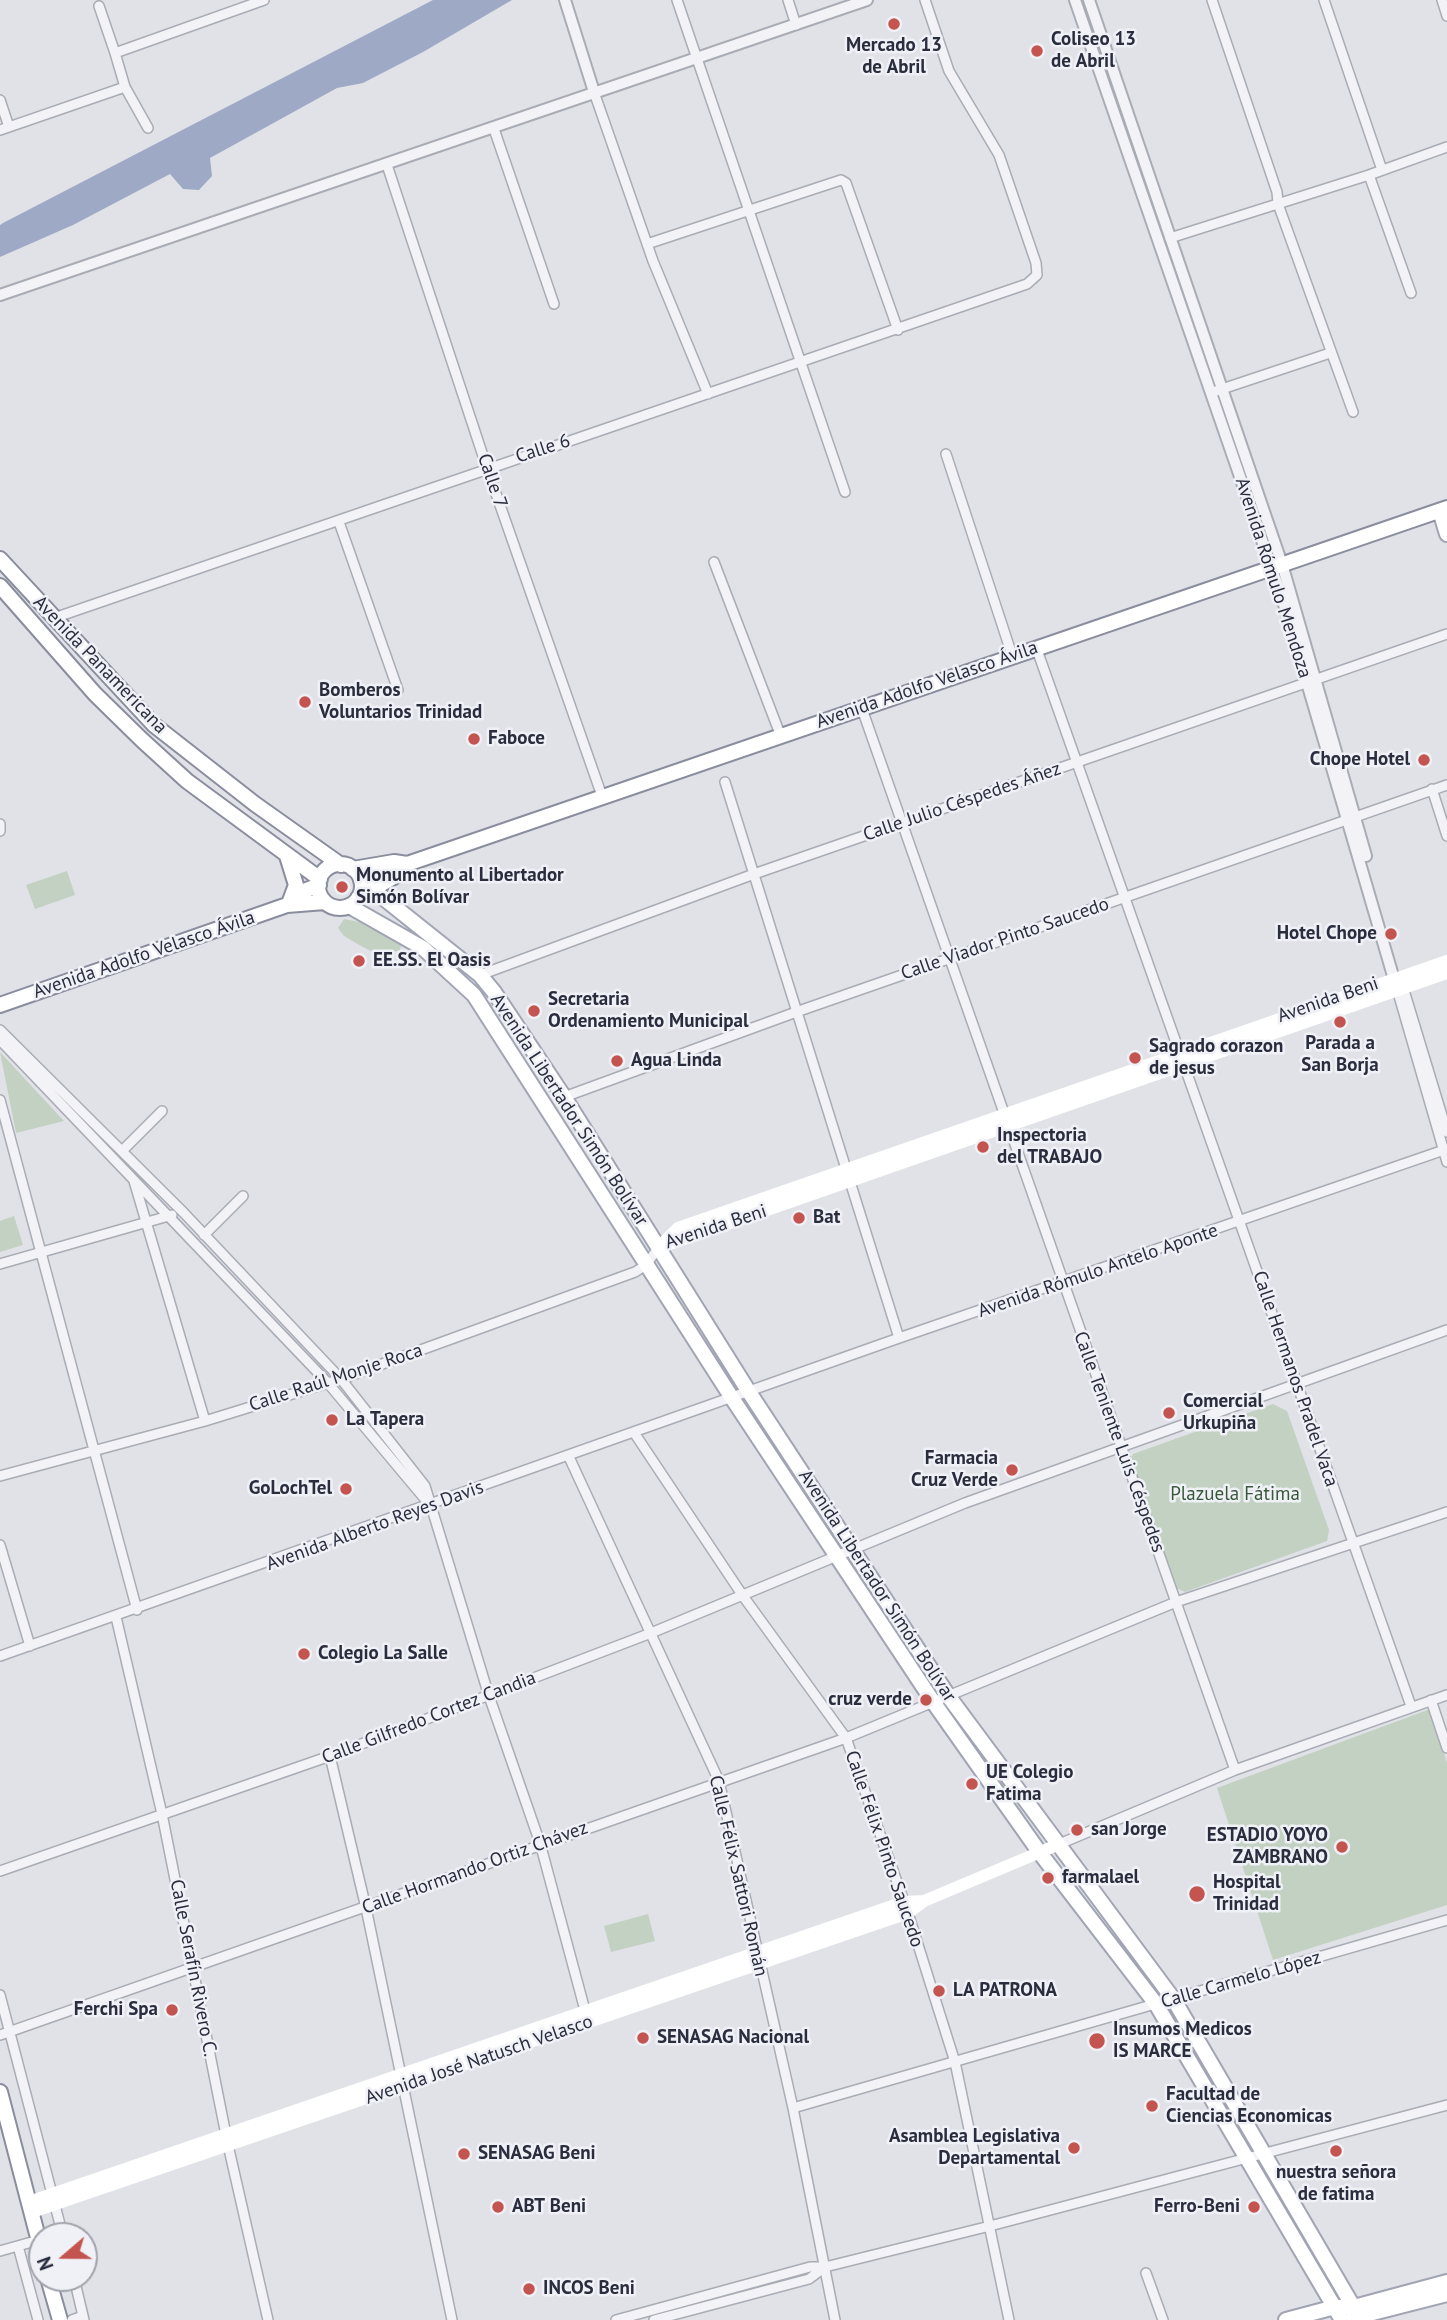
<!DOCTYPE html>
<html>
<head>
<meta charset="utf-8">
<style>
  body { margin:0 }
  #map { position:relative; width:1447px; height:2320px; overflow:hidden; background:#e0e2e8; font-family:"PT Sans",sans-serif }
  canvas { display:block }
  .north { position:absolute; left:28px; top:2222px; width:70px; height:70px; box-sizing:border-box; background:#eff1f6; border:2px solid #a0a3ac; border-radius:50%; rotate:250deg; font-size:19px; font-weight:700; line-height:28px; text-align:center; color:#2a2d3e }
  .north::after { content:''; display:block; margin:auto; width:24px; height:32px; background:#c4544f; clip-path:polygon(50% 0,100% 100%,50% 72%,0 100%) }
</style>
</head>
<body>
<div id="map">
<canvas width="1447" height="2320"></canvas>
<div class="north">N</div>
</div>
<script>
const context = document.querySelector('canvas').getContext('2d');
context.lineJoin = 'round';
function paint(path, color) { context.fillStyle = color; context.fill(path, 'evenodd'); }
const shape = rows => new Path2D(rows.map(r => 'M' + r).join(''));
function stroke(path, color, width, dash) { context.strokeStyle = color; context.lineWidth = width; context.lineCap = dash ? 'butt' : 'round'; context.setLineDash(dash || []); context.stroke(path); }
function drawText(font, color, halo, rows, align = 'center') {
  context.font = font + ' "PT Sans",sans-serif'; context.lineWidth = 5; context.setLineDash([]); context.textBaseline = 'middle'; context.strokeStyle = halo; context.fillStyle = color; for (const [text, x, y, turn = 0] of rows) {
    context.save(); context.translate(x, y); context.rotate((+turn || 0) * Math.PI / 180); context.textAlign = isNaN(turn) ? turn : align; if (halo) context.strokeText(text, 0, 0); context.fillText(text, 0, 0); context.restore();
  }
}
const green = shape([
  [67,871,75,895,35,909,26,885],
  [344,919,359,922,389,938,401,945,400,950,381,956,361,946,344,936,338,928],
  [0,1052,64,1121,16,1133],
  [14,1216,23,1245,0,1252,0,1221],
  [1273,1404,1287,1411,1329,1530,1327,1541,1185,1592,1176,1588,1130,1462,1133,1454],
  [1430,1709,1447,1763,1447,1905,1273,1960,1217,1788],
  [648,1914,655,1941,611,1952,604,1926]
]);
const water = shape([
  [433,0,512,0,423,52,363,83,337,88,210,158,212,176,199,190,183,189,170,174,73,225,0,257,0,225,3,223]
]);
const minor = shape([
  [677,0,845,492],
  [788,0,796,25],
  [1212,0,1277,192,1278,204,1353,412],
  [1324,0,1382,170],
  [1442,0,1447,16],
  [99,6,115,53],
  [125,87,148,128],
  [595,95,653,261,708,394],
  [0,100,9,127],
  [494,129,554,304],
  [0,130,125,87,115,53,264,0],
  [387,165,487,468,602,796],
  [1369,175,1411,293],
  [1170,238,1369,175,1447,147],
  [647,244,841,180,846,183,898,330],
  [1216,391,1330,353],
  [946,454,1012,655],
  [339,522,398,690],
  [714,562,780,734],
  [54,618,1027,284,1037,275,1036,263,999,155,949,71,925,0],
  [1036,647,1411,1706],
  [862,709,1235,1770],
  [725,782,899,1338],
  [1432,789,1447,836],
  [0,824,0,831],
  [480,975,754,874,1447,634],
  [1403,987,1447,1132],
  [1397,989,1447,1162],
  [0,1030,184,1213,341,1379,425,1486,489,1696,540,1843,586,2014],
  [0,1040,327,1382,430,1505],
  [564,1097,799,1011,1447,785],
  [0,1100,137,1610],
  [123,1150,162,1111],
  [134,1181,205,1421],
  [204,1235,243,1196],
  [0,1264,172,1215],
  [635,1434,743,1596,846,1738,908,1913,955,2062,1009,2320],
  [569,1457,719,1781,793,2108,835,2320],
  [0,1476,205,1421,341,1379,635,1272,646,1265,658,1248],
  [0,1545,30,1646],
  [116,1617,162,1814,228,2145,268,2320],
  [0,1656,899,1338,1447,1149],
  [1431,1700,1447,1748],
  [330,1756,366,1908,452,2320],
  [1057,1845,1235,1770,1447,1695],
  [0,1871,330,1756,651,1633,965,1503,1447,1330],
  [0,1995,63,2236],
  [0,2035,846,1738,1176,1602,1447,1512],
  [793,2108,1447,1920],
  [18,2246,38,2320],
  [0,2251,39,2240],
  [1146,2273,1163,2320],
  [74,2278,84,2320],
  [72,2320,83,2316],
  [616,2320,810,2267,825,2267,990,2226,1447,2105],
  [654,2320,809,2279,825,2267]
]);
const tertiary = shape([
  [565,0,595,95],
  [1075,0,1283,601,1396,986],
  [1089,0,1282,564,1366,856],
  [0,295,867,0]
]);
const secondary = shape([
  [658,1248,678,1228,1447,961],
  [658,1248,1447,973],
  [29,2202,904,1902,924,1901],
  [32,2212,908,1913,924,1901,1057,1845]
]);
const primary = shape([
  [1440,511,1447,534],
  [361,880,480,975,494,992,564,1097,749,1392,949,1697,1174,2000,1361,2320],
  [349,906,423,948,474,995,732,1398,934,1703,1040,1853,1156,2004,1342,2320],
  [1353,2318,1447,2294],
  [1286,2320,1335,2307,1354,2307,1447,2282]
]);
const trunk = shape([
  [0,559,154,725,255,804,341,865],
  [0,586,95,694,142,740,187,781,320,879],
  [287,856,296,885,290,901],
  '318 886a22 22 0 1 1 44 0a22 22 0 1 1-44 0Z',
  [353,869,394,862,407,864,1447,508],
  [358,898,397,875,407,864],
  [287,905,325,902],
  [0,1005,287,905,304,891,319,885],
  [0,2092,42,2253],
  [48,2278,60,2320]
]);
const markers = [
  [894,24,7,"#c4544f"],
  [1037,51,7,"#c4544f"],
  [305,702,7,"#c4544f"],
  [474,739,7,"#c4544f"],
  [1424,760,7,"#c4544f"],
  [342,887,7,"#c4544f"],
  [1391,934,7,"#c4544f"],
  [359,961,7,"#c4544f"],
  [534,1011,7,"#c4544f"],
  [1340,1022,7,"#c4544f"],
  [1135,1058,7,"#c4544f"],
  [617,1061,7,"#c4544f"],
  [983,1147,7,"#c4544f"],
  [799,1218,7,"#c4544f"],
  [1169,1413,7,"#c4544f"],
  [332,1420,7,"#c4544f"],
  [1012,1470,7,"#c4544f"],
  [346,1489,7,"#c4544f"],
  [304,1654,7,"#c4544f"],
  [926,1700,7,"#c4544f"],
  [972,1784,7,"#c4544f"],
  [1077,1830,7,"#c4544f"],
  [1342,1847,7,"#c4544f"],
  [1048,1878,7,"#c4544f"],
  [1197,1894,9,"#c4544f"],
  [939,1991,7,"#c4544f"],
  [172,2010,7,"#c4544f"],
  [643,2038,7,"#c4544f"],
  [1097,2041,9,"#c4544f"],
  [1152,2106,7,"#c4544f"],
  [1074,2148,7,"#c4544f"],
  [1336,2151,7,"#c4544f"],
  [464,2154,7,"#c4544f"],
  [498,2207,7,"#c4544f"],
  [1254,2207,7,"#c4544f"],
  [529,2289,7,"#c4544f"]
];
const poiNames = [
  ["Coliseo 13",1051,40],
  ["de Abril",1051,62],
  ["Mercado 13",894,46,"center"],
  ["de Abril",894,68,"center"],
  ["Bomberos",319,691],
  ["Voluntarios Trinidad",319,713],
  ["Faboce",488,739],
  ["Chope Hotel",1410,760,"right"],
  ["Monumento al Libertador",356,876],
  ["Simón Bolívar",356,898],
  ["Hotel Chope",1377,934,"right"],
  ["EE.SS. El Oasis",373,961],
  ["Secretaria",548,1000],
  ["Ordenamiento Municipal",548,1022],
  ["Parada a",1340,1044,"center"],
  ["San Borja",1340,1066,"center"],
  ["Sagrado corazon",1149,1047],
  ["de jesus",1149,1069],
  ["Agua Linda",631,1061],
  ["Inspectoria",997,1136],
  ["del TRABAJO",997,1158],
  ["Bat",813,1218],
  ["Comercial",1183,1402],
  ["Urkupiña",1183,1424],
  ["La Tapera",346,1420],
  ["Farmacia",998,1459,"right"],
  ["Cruz Verde",998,1481,"right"],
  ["GoLochTel",332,1489,"right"],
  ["Colegio La Salle",318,1654],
  ["cruz verde",912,1700,"right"],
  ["UE Colegio",986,1773],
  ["Fatima",986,1795],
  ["san Jorge",1091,1830],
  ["ESTADIO YOYO",1328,1836,"right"],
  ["ZAMBRANO",1328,1858,"right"],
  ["farmalael",1062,1878],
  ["Hospital",1213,1883],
  ["Trinidad",1213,1905],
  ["LA PATRONA",953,1991],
  ["Ferchi Spa",158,2010,"right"],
  ["Insumos Medicos",1113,2030],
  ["IS MARCE",1113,2052],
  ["SENASAG Nacional",657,2038],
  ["Facultad de",1166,2095],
  ["Ciencias Economicas",1166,2117],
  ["Asamblea Legislativa",1060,2137,"right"],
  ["Departamental",1060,2159,"right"],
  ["SENASAG Beni",478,2154],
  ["nuestra señora",1336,2173,"center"],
  ["de fatima",1336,2195,"center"],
  ["ABT Beni",512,2207],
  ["Ferro-Beni",1240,2207,"right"],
  ["INCOS Beni",543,2289]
];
const streetNames = [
  ["Calle 6",543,449,-18],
  ["Calle 7",492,481,71],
  ["Avenida Rómulo Mendoza",1273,578,72],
  ["Avenida Panamericana",100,665,46],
  ["Avenida Adolfo Velasco Ávila",927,685,-19],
  ["Calle Julio Céspedes Áñez",962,802,-19],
  ["Calle Viador Pinto Saucedo",1005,939,-19],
  ["Avenida Adolfo Velasco Ávila",144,955,-19],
  ["Avenida Beni",1328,1000,-19],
  ["Avenida Libertador Simón Bolívar",569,1110,57],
  ["Avenida Beni",716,1227,-18],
  ["Avenida Rómulo Antelo Aponte",1098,1271,-19],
  ["Calle Raúl Monje Roca",336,1378,-18],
  ["Calle Hermanos Pradel Vaca",1295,1379,71],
  ["Calle Teniente Luis Céspedes",1119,1442,70],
  ["Avenida Alberto Reyes Davis",375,1526,-20],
  ["Avenida Libertador Simón Bolívar",877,1586,57],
  ["Calle Gilfredo Cortez Candia",429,1718,-21],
  ["Calle Félix Pinto Saucedo",884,1849,71],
  ["Calle Hormando Ortiz Chávez",475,1868,-20],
  ["Calle Félix Sattori Román",738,1876,77],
  ["Calle Serafín Rivero C.",193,1968,79],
  ["Calle Carmelo López",1241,1980,-16],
  ["Avenida José Natusch Velasco",479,2060,-19]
];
const parkNames = [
  ["Plazuela Fátima",1235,1495]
];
paint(green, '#c3d1c2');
paint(water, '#9ea9c5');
stroke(minor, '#a9acb5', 12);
stroke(tertiary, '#a9acb5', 14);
stroke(primary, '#a0a4b3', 18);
stroke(trunk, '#898d9d', 18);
stroke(minor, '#f3f3f7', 9);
stroke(tertiary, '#f3f3f7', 10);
stroke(secondary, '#fff', 12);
stroke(primary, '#fff', 14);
stroke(trunk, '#fff', 14);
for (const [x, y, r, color] of markers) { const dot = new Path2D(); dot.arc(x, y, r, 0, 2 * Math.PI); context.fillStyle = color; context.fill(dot); stroke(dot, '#eff1f6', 2.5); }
drawText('bold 19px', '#2a2d3e', '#eff1f6', poiNames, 'left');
drawText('19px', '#2a2d3e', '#eff1f6', streetNames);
drawText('19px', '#385939', '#eff1f6', parkNames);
</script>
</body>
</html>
